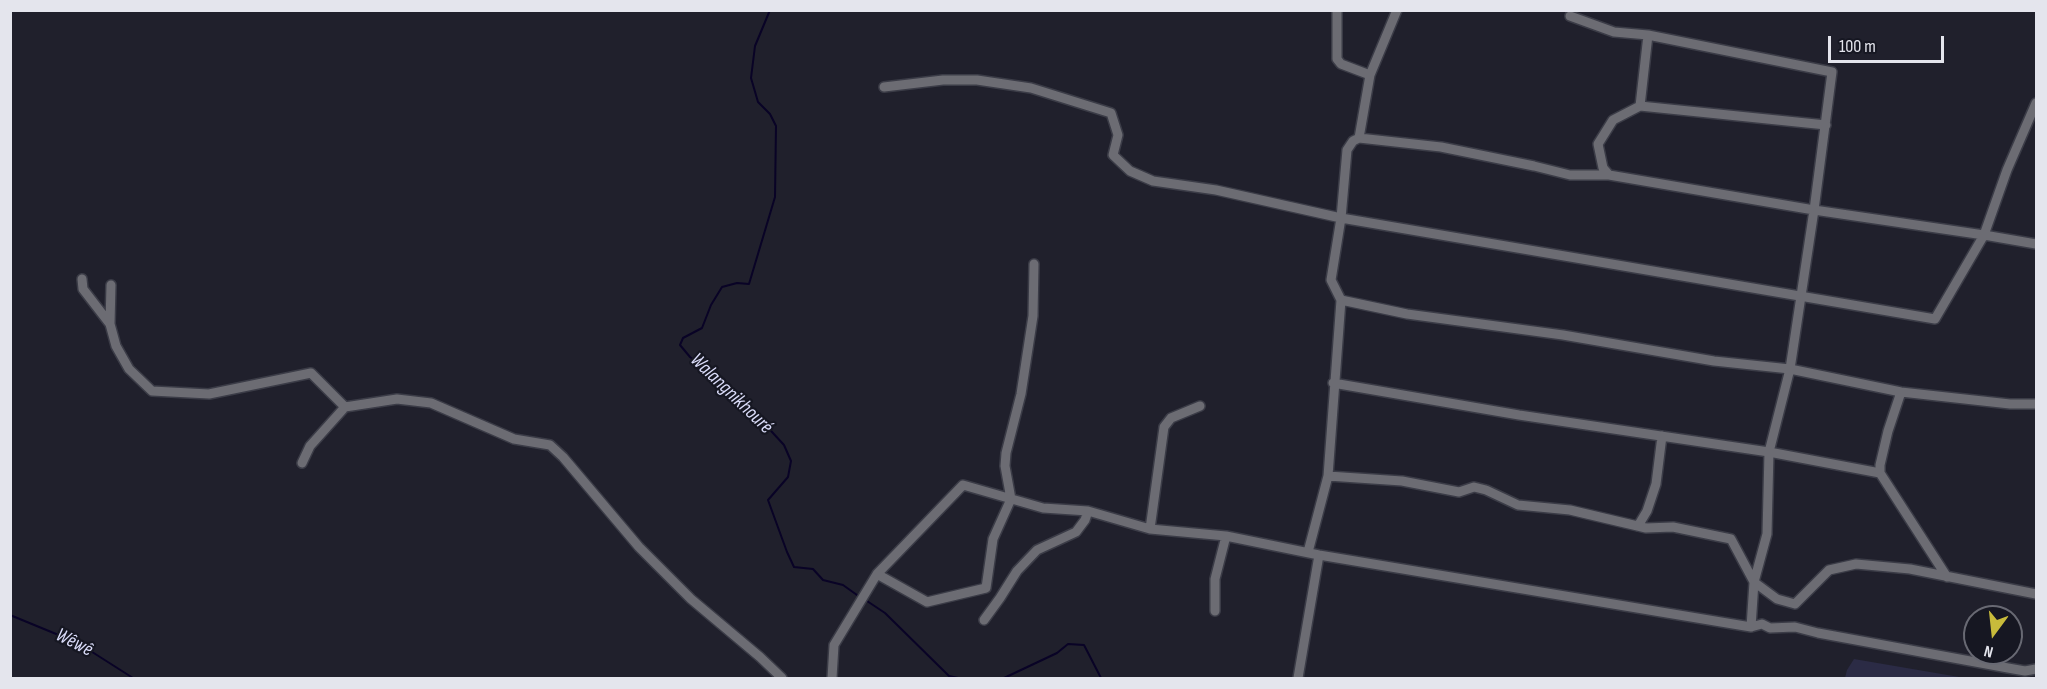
<!DOCTYPE html>
<html>
<head>
<meta charset="utf-8">
<style>
  body { margin:0 }
  #map { position:relative; width:2047px; height:689px; overflow:hidden; background:#20202c; font-family:"Sofia Sans Condensed",sans-serif }
  canvas { display:block }
  .frame { position:absolute; inset:0; border:12px solid #e4e5ed; pointer-events:none }
  .north { position:absolute; left:1963px; top:605px; width:60px; height:60px; box-sizing:border-box; background:#161722; border:2px solid #686973; border-radius:50%; rotate:195deg; font-size:16px; font-weight:700; line-height:24px; text-align:center; color:#e4e5ed }
  .north::after { content:''; display:block; margin:auto; width:21px; height:27px; background:#c8bb3b; clip-path:polygon(50% 0,100% 100%,50% 72%,0 100%) }
  .scale { position:absolute; left:1828px; top:36px; width:116px; height:27px; box-sizing:border-box; border:3px solid #e4e5ed; border-top:0; padding-left:8px; font-size:18px; line-height:21px; white-space:nowrap; color:#e4e5ed; -webkit-text-stroke:4px #161722; paint-order:stroke }
</style>
</head>
<body>
<div id="map">
<canvas width="2047" height="689"></canvas>
<div class="frame"></div>
<div class="north">N</div>
<div class="scale">100 m</div>
</div>
<script>
const context = document.querySelector('canvas').getContext('2d');
context.lineJoin = 'round';
function paint(path, color) { context.fillStyle = color; context.fill(path, 'evenodd'); }
const shape = rows => new Path2D(rows.map(r => 'M' + r).join(''));
function stroke(path, color, width, dash) { context.strokeStyle = color; context.lineWidth = width; context.lineCap = dash ? 'butt' : 'round'; context.setLineDash(dash || []); context.stroke(path); }
function drawText(font, color, halo, rows, align = 'center') {
  context.font = font + ' "Sofia Sans Condensed",sans-serif'; context.lineWidth = 4.5; context.setLineDash([]); context.textBaseline = 'middle'; context.strokeStyle = halo; context.fillStyle = color; for (const [text, x, y, turn = 0] of rows) {
    context.save(); context.translate(x, y); context.rotate((+turn || 0) * Math.PI / 180); context.textAlign = isNaN(turn) ? turn : align; if (halo) context.strokeText(text, 0, 0); context.fillText(text, 0, 0); context.restore();
  }
}
const green = shape([
  [1854,659,1965,678,1845,678,1847,670]
]);
const stream = shape([
  [770,10,755,46,751,78,758,102,770,114,776,126,775,197,749,284,737,283,722,287,711,305,702,328,683,338,680,345,690,357,725,384,749,407,784,445,791,461,788,477,768,500,787,552,794,567,813,569,823,580,843,585,857,595],
  [867,601,885,613,949,676,958,678],
  [10,615,78,643,133,678],
  [1004,678,1057,653,1068,644,1084,645,1101,678]
]);
const minor = shape([
  [1337,10,1337,59,1341,64,1370,75,1359,138,1353,141,1347,150,1341,218,1331,280,1341,300,1407,314,1563,335,1714,361,1790,369,1901,392,2010,404,2036,404],
  [1570,16,1614,32,1648,35],
  [1370,75,1397,10],
  [884,87,943,80,977,80,1031,88,1111,113,1118,135,1113,155,1130,171,1153,181,1216,190,1341,218,1935,319,1984,235,2036,244],
  [1640,106,1826,125],
  [1609,175,1603,168,1598,144,1613,120,1640,106,1648,35,1832,72,1814,210,1984,235,2007,170,2036,103],
  [82,279,83,289,110,324],
  [111,285,110,324,116,346,129,369,152,391,209,394,311,373,345,407,397,399,431,403,514,439,550,445,563,457,639,547,691,599,760,657,782,678],
  [1333,383,1519,415,1769,452,1790,369,1814,210,1609,175,1570,175,1534,166,1441,147,1359,138],
  [1901,392,1888,431,1880,465,1880,473,1947,577],
  [302,463,310,446,345,407],
  [1880,473,1769,452,1767,534,1754,582,1751,627,1762,624,1770,628,1795,627,1818,633,2008,668,2025,671,2036,669],
  [1328,476,1402,481,1459,492,1474,487,1486,490,1518,505,1570,510,1646,528,1673,527,1731,539,1754,582,1777,599,1795,604,1829,570,1856,564,1910,569,2036,594],
  [1638,526,1647,511,1656,484,1662,436],
  [1150,529,1164,427,1171,418,1200,406],
  [1308,552,1328,476,1341,300],
  [877,574,927,602,986,588,993,539,1011,499,1005,466,1006,453,1021,394,1033,316,1034,264],
  [1215,611,1215,579,1226,536],
  [984,620,1000,598,1017,571,1037,550,1076,532,1085,520,1088,511],
  [832,678,834,645,877,574,963,485,1043,508,1088,511,1150,529,1226,536,1319,555,1751,627],
  [1298,678,1319,555]
]);
const waterNames = [
  ["Walangnikhouré",731,394,44],
  ["Wêwê",74,643,27]
];
paint(green, '#2b2b45');
stroke(stream, '#090326', 2);
stroke(minor, '#3b3c47', 12);
stroke(minor, '#6c6c73', 9);
drawText('italic 20px', '#dadcf9', '#161722', waterNames);
</script>
</body>
</html>
